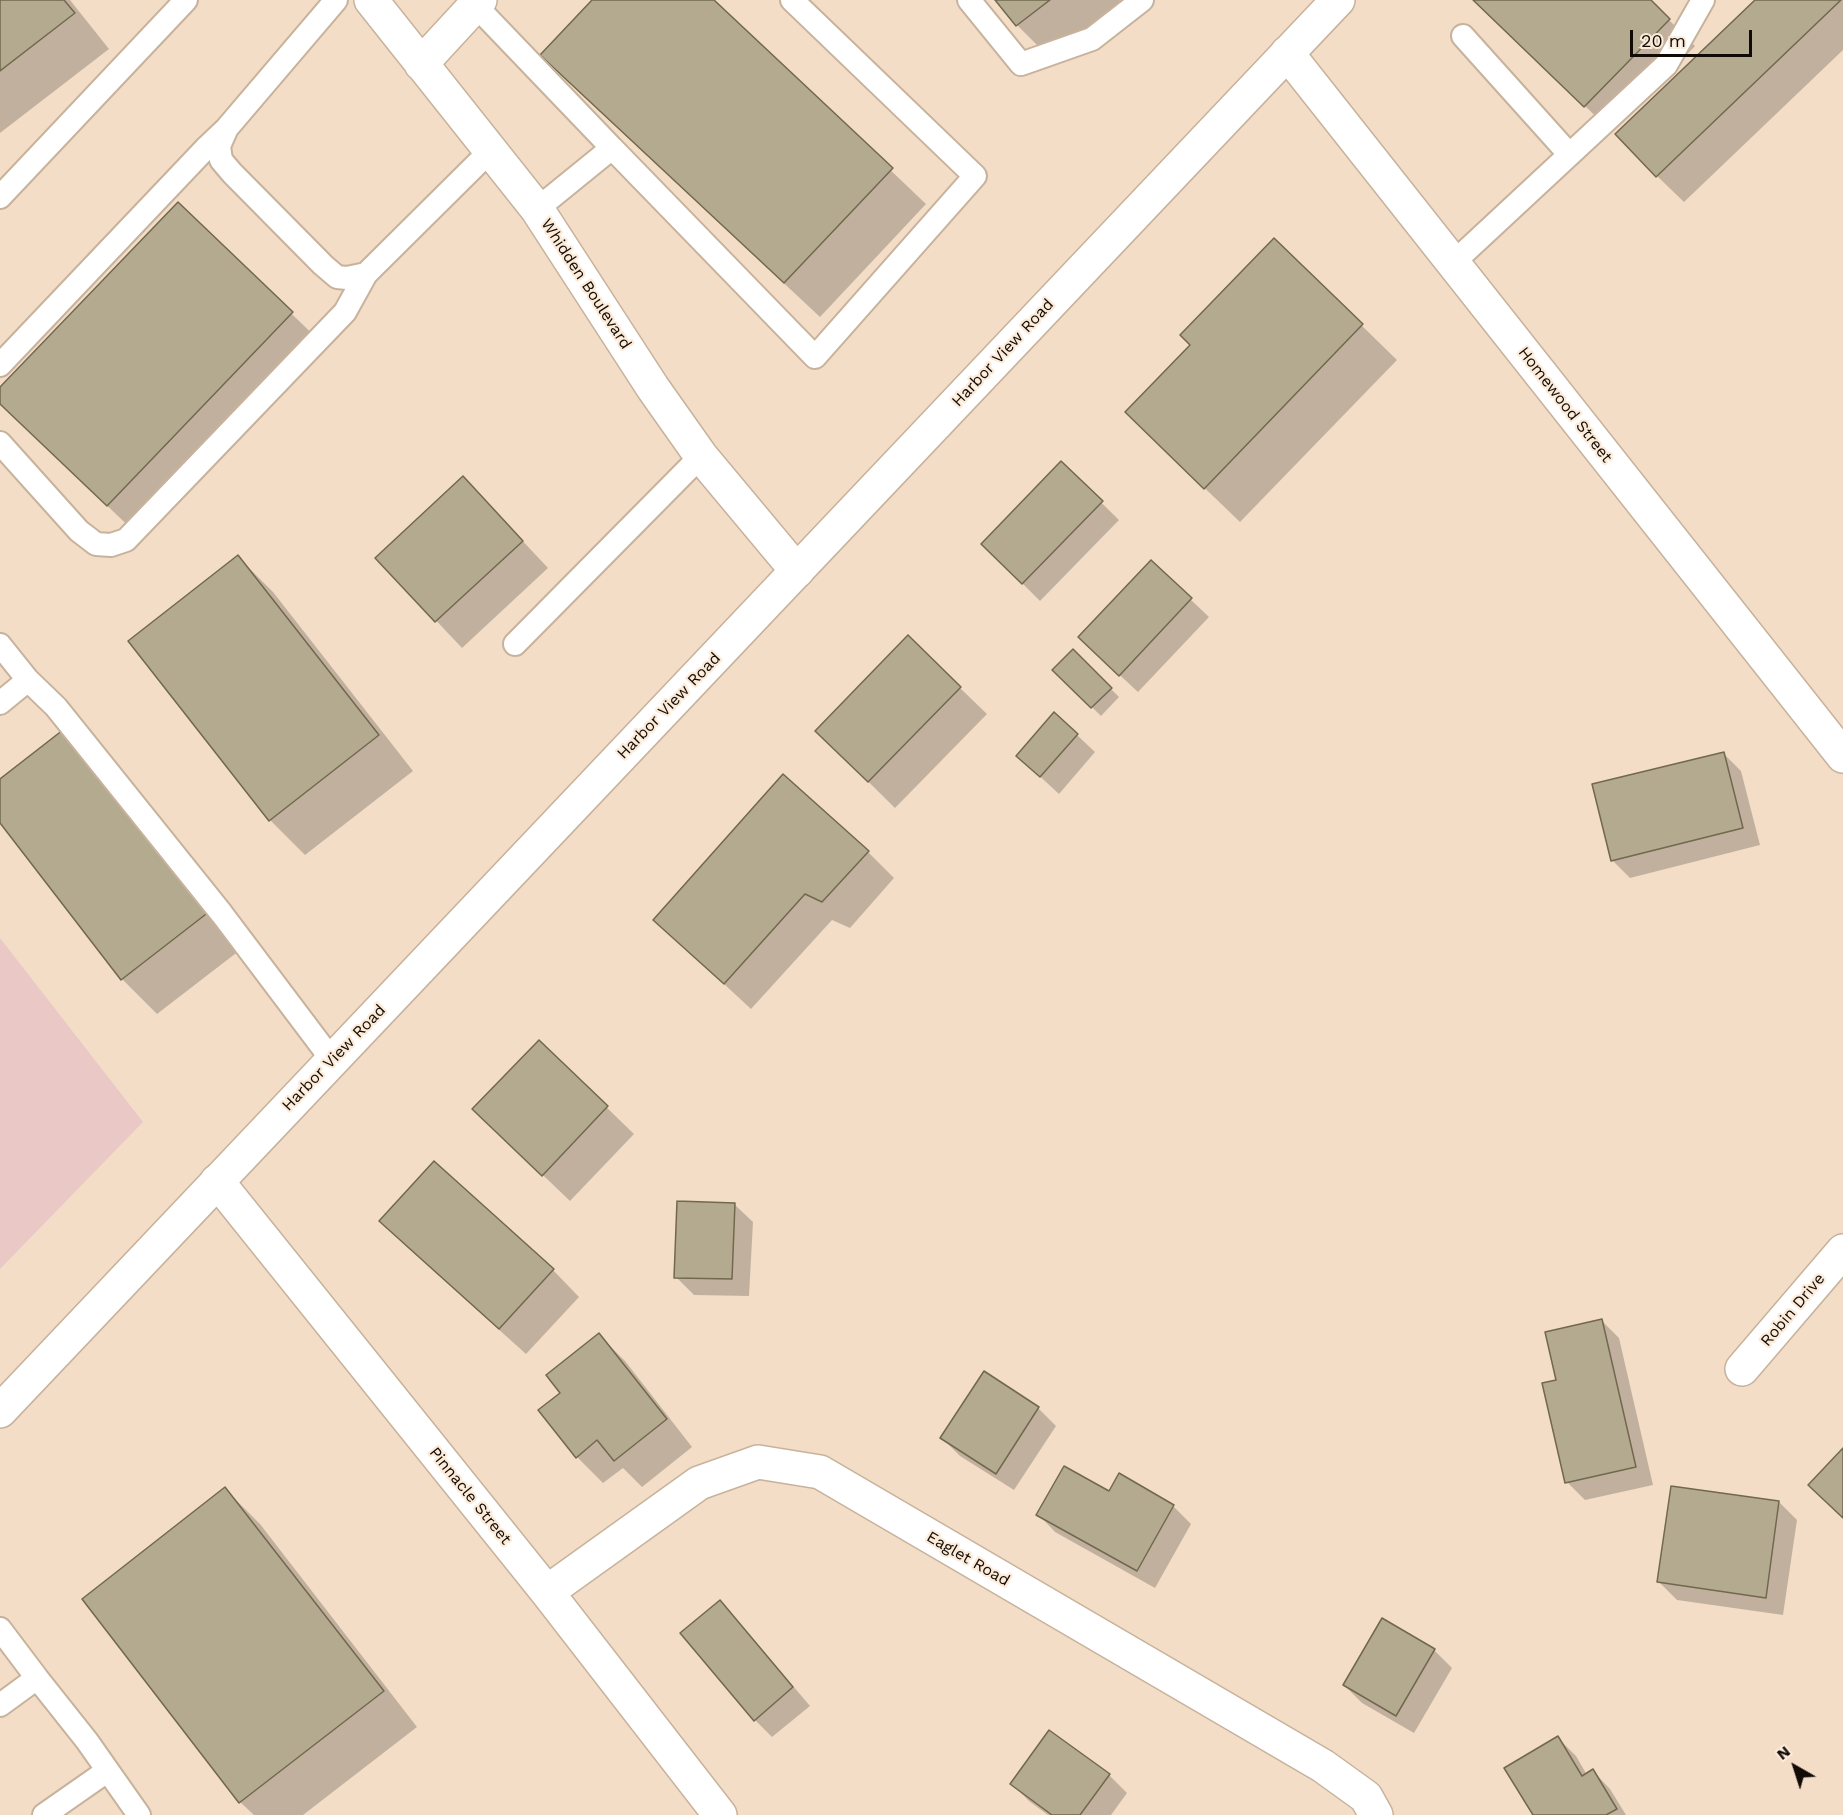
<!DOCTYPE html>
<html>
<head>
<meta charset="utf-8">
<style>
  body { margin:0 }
  #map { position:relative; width:1843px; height:1815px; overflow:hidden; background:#f3ddc7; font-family:"Work Sans",sans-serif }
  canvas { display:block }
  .north { position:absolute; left:1765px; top:1737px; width:60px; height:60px; -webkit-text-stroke:4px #fcebd9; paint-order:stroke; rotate:321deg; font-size:16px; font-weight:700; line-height:24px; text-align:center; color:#120b05 }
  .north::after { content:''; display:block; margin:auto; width:21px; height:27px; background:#120b05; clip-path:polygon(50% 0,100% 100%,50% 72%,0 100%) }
  .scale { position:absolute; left:1630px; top:30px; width:122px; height:27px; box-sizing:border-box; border:3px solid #120b05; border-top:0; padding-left:8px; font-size:18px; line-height:21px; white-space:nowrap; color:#120b05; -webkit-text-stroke:4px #fcebd9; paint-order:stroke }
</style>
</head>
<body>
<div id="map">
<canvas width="1843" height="1815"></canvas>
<div class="north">N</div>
<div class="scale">20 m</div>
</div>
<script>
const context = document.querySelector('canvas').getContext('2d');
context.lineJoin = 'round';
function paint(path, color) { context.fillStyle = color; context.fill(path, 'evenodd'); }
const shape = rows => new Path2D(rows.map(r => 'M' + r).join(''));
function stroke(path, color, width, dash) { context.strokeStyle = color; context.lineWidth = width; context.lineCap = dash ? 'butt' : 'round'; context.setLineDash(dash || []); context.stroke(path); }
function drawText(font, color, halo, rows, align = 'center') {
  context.font = font + ' "Work Sans",sans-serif'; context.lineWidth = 4.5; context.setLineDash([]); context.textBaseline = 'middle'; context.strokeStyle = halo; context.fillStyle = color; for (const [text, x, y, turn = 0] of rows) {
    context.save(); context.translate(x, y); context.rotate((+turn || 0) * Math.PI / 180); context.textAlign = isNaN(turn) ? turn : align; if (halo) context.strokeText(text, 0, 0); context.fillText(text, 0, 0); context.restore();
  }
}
const green = shape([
  [0,938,143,1122,0,1269]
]);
const shadow = shape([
  [0,0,70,0,109,49,0,133],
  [594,0,712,0,926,204,820,317,577,90],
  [997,0,1130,0,1052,60,1017,25],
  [1475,0,1649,0,1695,46,1612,132],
  [1757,0,1843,0,1843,50,1684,202,1657,176],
  [178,204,327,348,143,540,0,403,0,390],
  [1274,240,1397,360,1240,522,1162,447,1192,345],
  [1061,463,1119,520,1040,601,983,544],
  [489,505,548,568,462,648,377,558],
  [238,557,273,592,413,771,305,855,270,820,130,641],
  [1151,562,1209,617,1138,692,1098,655],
  [1073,651,1119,697,1101,716,1054,670],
  [960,688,987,714,895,808,817,731],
  [1077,735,1095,752,1059,794,1018,756],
  [1723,753,1741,771,1760,845,1630,878,1612,860],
  [103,763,244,947,157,1014,122,979,0,821,0,781],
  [868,852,894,878,850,928,832,920,751,1009,655,920],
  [539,1042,634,1134,570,1201,501,1135],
  [735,1205,753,1222,749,1296,694,1295,676,1277],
  [381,1221,553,1270,579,1297,526,1354,408,1248],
  [1601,1320,1619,1338,1653,1485,1585,1500,1567,1482,1558,1381],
  [599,1335,625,1361,692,1447,642,1487,623,1468,603,1483,577,1457,562,1394],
  [1038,1408,1056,1426,1014,1490,960,1456,942,1438],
  [225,1489,260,1524,417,1727,303,1815,254,1815,240,1802],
  [1779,1502,1797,1520,1783,1615,1677,1600,1659,1582],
  [1173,1506,1191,1524,1155,1588,1055,1532,1038,1514],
  [720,1602,737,1620,810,1706,772,1737,755,1720],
  [1434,1650,1452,1668,1414,1733,1362,1703,1344,1685],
  [1558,1738,1576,1756,1587,1775,1593,1771,1610,1789,1626,1815,1534,1815],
  [1109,1775,1127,1793,1111,1815,1048,1815,1029,1801,1012,1784]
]);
const building = shape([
  [0,0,64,0,75,13,0,71,0,0],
  [592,0,714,0,893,168,784,283,540,55,592,0],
  [995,0,1050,0,1016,26,995,0],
  [1473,0,1651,0,1670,19,1584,107,1473,0],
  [1755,0,1841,0,1656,177,1615,134,1755,0],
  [178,202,293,312,107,506,0,404,0,387,178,202],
  [1274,238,1363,324,1204,489,1125,412,1190,345,1180,335,1274,238],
  [1061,461,1103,501,1022,584,981,544,1061,461],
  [463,476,523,541,435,622,375,558,463,476],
  [238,555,379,735,269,821,128,641,238,555],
  [1151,560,1192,598,1119,676,1078,637,1151,560],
  [908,635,961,687,868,782,815,731,908,635],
  [1073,649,1112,688,1091,708,1052,670,1073,649],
  [1054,712,1078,734,1040,777,1016,756,1054,712],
  [68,726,210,911,121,980,0,823,0,779,68,726],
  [1724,752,1743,828,1611,861,1592,784,1724,752],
  [783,774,869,851,822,902,805,894,724,984,653,920,783,774],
  [539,1040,608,1106,542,1176,472,1109,539,1040],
  [434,1161,554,1269,499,1329,379,1221,434,1161],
  [677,1201,735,1203,732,1279,674,1278,677,1201],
  [1602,1319,1636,1467,1565,1483,1542,1383,1556,1380,1545,1332,1602,1319],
  [599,1333,667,1419,614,1461,597,1440,576,1458,538,1410,560,1393,546,1375,599,1333],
  [984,1371,1039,1407,996,1474,940,1438,984,1371],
  [1843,1448,1843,1518,1808,1485,1843,1448],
  [1064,1466,1109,1491,1119,1473,1174,1505,1137,1571,1036,1515,1064,1466],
  [1671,1486,1779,1501,1766,1598,1657,1582,1671,1486],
  [225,1487,384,1691,239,1803,82,1599,225,1487],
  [720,1600,793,1687,754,1721,680,1633,720,1600],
  [1382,1618,1435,1649,1396,1716,1343,1685,1382,1618],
  [1049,1730,1110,1774,1080,1815,1052,1815,1010,1784,1049,1730],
  [1558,1736,1582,1776,1593,1769,1617,1809,1606,1815,1533,1815,1504,1768,1558,1736]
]);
const lane = shape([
  [336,0,227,128,219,146,221,160,232,173,323,265,337,277,347,278,366,274,490,151],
  [969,0,1021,64,1092,39,1142,0],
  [475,5,612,148],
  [1463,36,1569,154],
  [0,197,186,0],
  [537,209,612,148,815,357,975,176,792,0],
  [1453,263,1666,65,1703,0],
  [0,365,206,148,225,130],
  [0,443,79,531,96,544,111,545,126,540,345,312,366,274],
  [515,644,701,456],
  [0,645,28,680,56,707,222,914,332,1060],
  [0,703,28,680],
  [0,1629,37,1678,0,1705],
  [37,1678,87,1741,139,1815],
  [44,1815,107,1771]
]);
const street = shape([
  [371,0,537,209,653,388,701,456,797,571],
  [1287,53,1843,756],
  [421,64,480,0],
  [217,1181,547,1592,720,1815],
  [1742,1369,1843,1251],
  [547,1592,699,1483,758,1462,820,1472,1323,1766,1366,1797,1376,1815]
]);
const secondary = shape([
  [0,1411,1338,0]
]);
const streetNames = [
  ["Whidden Boulevard",586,284,57],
  ["Harbor View Road",1003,353,-47],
  ["Homewood Street",1565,405,52],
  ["Harbor View Road",669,706,-46],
  ["Harbor View Road",334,1058,-46],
  ["Robin Drive",1793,1310,-50],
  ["Pinnacle Street",470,1496,51],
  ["Eaglet Road",968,1559,30]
];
paint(green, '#eac8c6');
paint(shadow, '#0003');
paint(building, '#b3aa8f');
stroke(building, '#71684f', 1.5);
stroke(lane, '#c7b29c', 26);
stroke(street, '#c7b29c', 36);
stroke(secondary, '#c7b29c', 36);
stroke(lane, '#fff', 22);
stroke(street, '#fff', 33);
stroke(secondary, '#fff', 33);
drawText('16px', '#120b05', '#fcebd9', streetNames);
</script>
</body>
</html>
